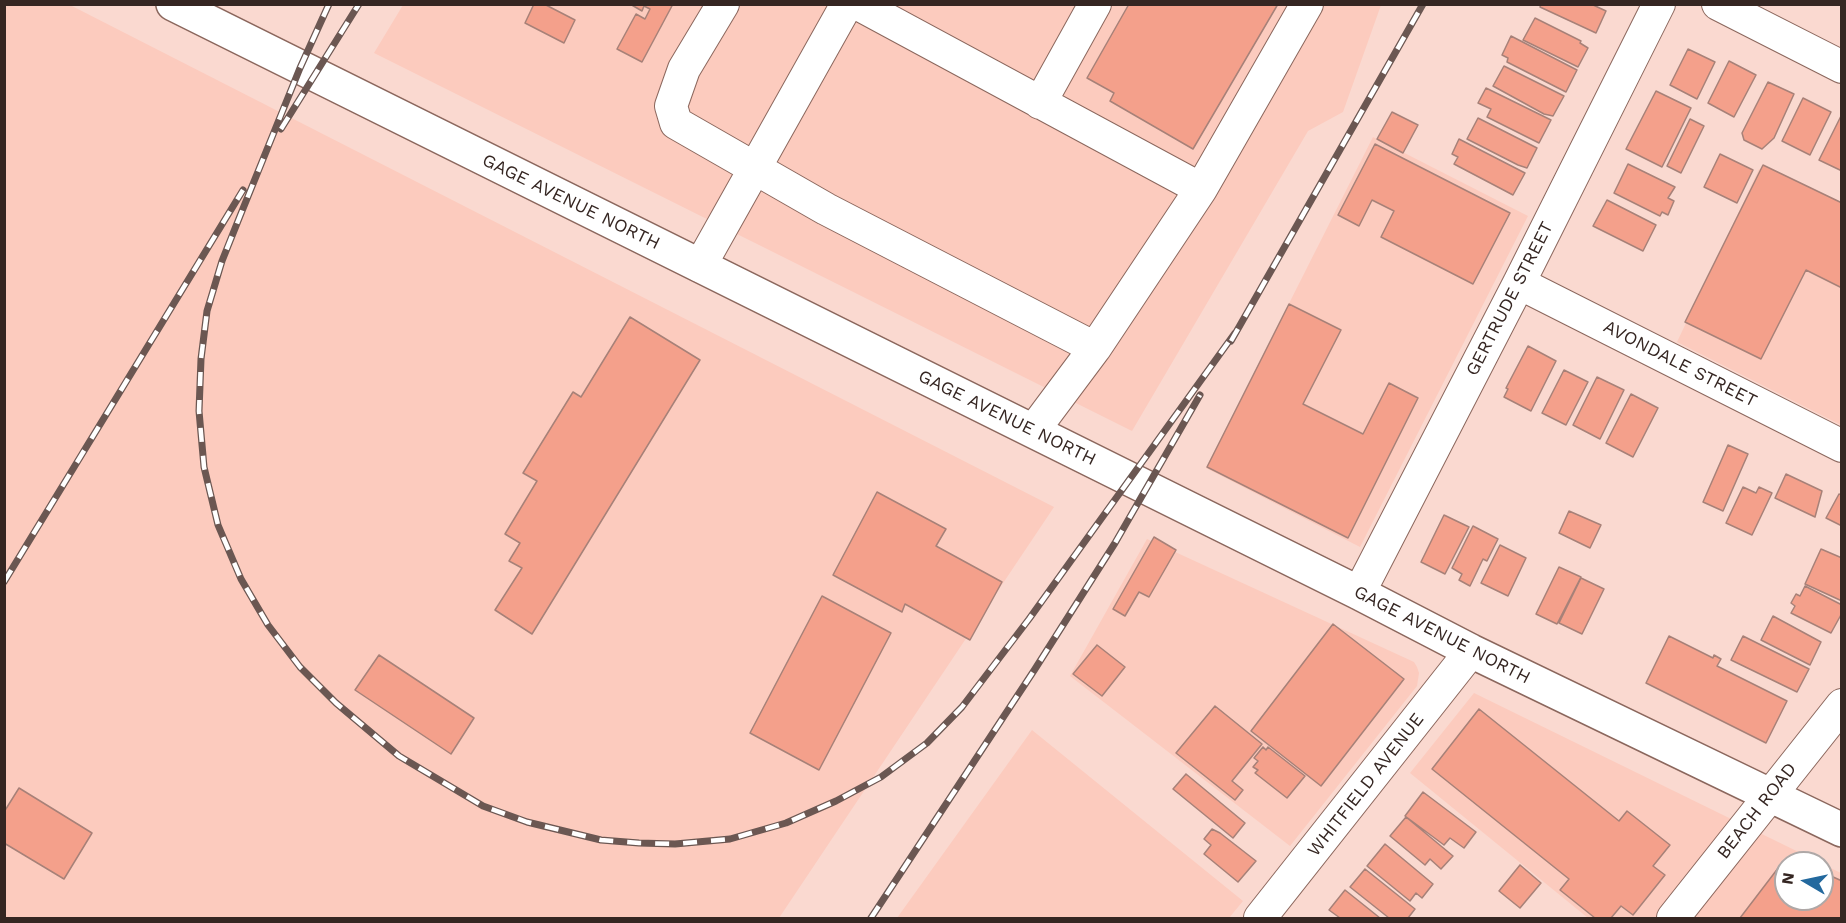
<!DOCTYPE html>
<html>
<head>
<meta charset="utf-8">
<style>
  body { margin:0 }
  #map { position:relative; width:1846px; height:923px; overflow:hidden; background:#fad9d0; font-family:"Work Sans",sans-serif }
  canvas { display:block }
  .frame { position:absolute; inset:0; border:6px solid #352622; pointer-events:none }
  .north { position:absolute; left:1774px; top:851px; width:60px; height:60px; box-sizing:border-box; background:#fff; border:2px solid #aea8a7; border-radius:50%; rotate:279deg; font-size:16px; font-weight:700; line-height:24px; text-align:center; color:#352622 }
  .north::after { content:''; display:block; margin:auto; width:21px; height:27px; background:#23699e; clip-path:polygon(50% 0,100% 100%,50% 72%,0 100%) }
</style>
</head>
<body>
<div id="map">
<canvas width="1846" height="923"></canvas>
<div class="frame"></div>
<div class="north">N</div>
</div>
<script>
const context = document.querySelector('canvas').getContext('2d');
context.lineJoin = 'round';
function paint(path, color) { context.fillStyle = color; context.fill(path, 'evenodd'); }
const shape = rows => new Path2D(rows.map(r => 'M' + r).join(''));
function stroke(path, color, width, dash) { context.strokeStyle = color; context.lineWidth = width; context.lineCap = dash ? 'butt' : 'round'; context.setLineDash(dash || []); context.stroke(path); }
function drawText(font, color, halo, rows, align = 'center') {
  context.font = font + ' "Work Sans",sans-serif'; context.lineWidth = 5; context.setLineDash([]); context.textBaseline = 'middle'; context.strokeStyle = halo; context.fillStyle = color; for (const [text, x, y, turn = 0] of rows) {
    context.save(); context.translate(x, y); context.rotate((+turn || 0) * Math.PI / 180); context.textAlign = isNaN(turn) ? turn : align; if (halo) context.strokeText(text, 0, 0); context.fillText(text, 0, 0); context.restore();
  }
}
const built = shape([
  [5,5,70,5,1054,507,779,918,5,918],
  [403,5,1381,5,1343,112,1308,131,1132,431,374,53],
  [1373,137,1528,216,1360,547,1206,468],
  [1759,169,1841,210,1841,425,1677,342],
  [1147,539,1414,662,1417,667,1419,673,1417,686,1290,846,1070,676],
  [1474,693,1821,863,1786,863,1786,899,1822,899,1822,864,1841,873,1841,918,1588,918,1410,773],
  [1032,730,1243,901,1229,918,897,918]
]);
const building = shape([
  [534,4,544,4,575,20,564,43,525,23,534,4],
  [630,4,673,4,642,62,617,49,636,14,645,19,650,9,644,6,642,11,630,4],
  [1129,4,1278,4,1193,149,1110,101,1114,93,1087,78,1129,4],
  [1541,4,1591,4,1606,11,1596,33,1540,7,1541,4],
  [1535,18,1581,41,1580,43,1588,48,1578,67,1523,40,1535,18],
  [1511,36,1577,70,1566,92,1507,62,1508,58,1502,55,1511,36],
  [1688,49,1715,62,1697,99,1670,85,1688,49],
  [1729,61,1756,75,1734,117,1708,103,1729,61],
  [1504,66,1564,96,1553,116,1544,114,1493,86,1504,66],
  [1768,82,1794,94,1774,138,1762,149,1744,140,1742,133,1768,82],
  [1486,88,1551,120,1539,143,1487,117,1491,109,1478,103,1486,88],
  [1656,91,1691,108,1662,167,1626,149,1656,91],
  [1803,98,1831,112,1810,155,1782,141,1803,98],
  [1392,112,1418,125,1403,153,1377,139,1392,112],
  [1841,116,1842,116,1842,171,1819,160,1841,116],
  [1478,118,1537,148,1527,168,1518,165,1467,139,1478,118],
  [1690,119,1704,126,1681,173,1667,166,1690,119],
  [1459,139,1525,173,1513,195,1454,164,1458,157,1452,154,1459,139],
  [1375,144,1510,213,1473,284,1381,237,1394,211,1372,200,1359,226,1338,215,1375,144],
  [1720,154,1753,170,1737,203,1704,187,1720,154],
  [1628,164,1675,187,1668,198,1674,201,1668,215,1662,212,1660,216,1614,193,1628,164],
  [1763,165,1842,203,1842,288,1806,270,1761,359,1685,322,1763,165],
  [1607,200,1656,225,1643,251,1593,226,1607,200],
  [1289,304,1341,330,1303,404,1363,434,1389,383,1418,398,1348,538,1207,467,1289,304],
  [630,317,700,360,532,634,495,610,522,568,509,561,520,543,505,534,537,481,523,473,573,392,581,397,630,317],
  [1528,346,1556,361,1531,411,1504,397,1508,389,1506,388,1528,346],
  [1564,370,1588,382,1566,425,1542,413,1564,370],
  [1597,377,1624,390,1600,439,1573,425,1597,377],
  [1631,394,1658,408,1633,457,1606,443,1631,394],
  [1728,445,1748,454,1723,511,1703,502,1728,445],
  [1786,474,1822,491,1815,517,1775,498,1786,474],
  [1743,487,1756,493,1759,487,1772,493,1752,535,1726,523,1743,487],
  [877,492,946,529,936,546,1002,582,970,640,905,604,902,612,833,575,877,492],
  [1839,494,1842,495,1842,526,1826,518,1839,494],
  [1569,511,1601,525,1590,548,1559,533,1569,511],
  [1444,515,1469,527,1445,574,1421,562,1444,515],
  [1473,526,1498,539,1487,561,1483,559,1470,586,1459,580,1462,574,1452,568,1473,526],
  [1154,537,1176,550,1149,597,1139,592,1125,616,1113,609,1154,537],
  [1500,545,1526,558,1508,596,1481,583,1500,545],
  [1821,549,1842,558,1842,601,1805,584,1821,549],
  [1559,567,1581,577,1557,624,1536,614,1559,567],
  [1581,578,1604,589,1582,634,1559,623,1581,578],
  [1805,586,1842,605,1842,613,1831,633,1791,613,1795,606,1791,603,1796,594,1800,596,1805,586],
  [822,596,891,633,819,770,750,733,822,596],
  [1773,616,1821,642,1810,665,1761,640,1773,616],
  [1333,624,1404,679,1321,786,1251,731,1333,624],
  [1669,636,1713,658,1714,655,1721,659,1717,666,1787,701,1766,743,1646,683,1669,636],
  [1743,636,1809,669,1797,692,1731,660,1743,636],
  [1097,645,1125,667,1102,696,1073,674,1097,645],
  [379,655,474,718,451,754,355,690,379,655],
  [1215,706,1262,744,1232,781,1243,790,1235,800,1176,753,1215,706],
  [1479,709,1619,821,1627,811,1670,845,1653,866,1665,875,1633,915,1621,906,1611,918,1595,918,1560,890,1569,879,1432,769,1479,709],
  [1263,747,1266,750,1268,747,1305,776,1287,798,1255,773,1258,770,1253,767,1258,761,1254,758,1263,747],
  [1186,774,1245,823,1233,838,1173,789,1186,774],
  [19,788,92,833,64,879,4,843,4,812,19,788],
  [1423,792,1476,832,1464,848,1450,838,1444,845,1405,816,1423,792],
  [1406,817,1453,856,1441,869,1430,859,1425,865,1390,836,1406,817],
  [1212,829,1220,833,1256,861,1238,882,1204,854,1211,845,1204,839,1212,829],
  [1385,844,1433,884,1422,898,1416,893,1410,901,1367,866,1385,844],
  [1798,860,1804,863,1786,863,1786,899,1822,899,1822,872,1842,881,1842,918,1740,918,1782,863,1798,860],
  [1520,865,1541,883,1520,908,1499,891,1520,865],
  [1365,869,1415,909,1408,918,1389,918,1350,887,1365,869],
  [1345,890,1380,918,1340,918,1329,910,1345,890]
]);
const minor = shape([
  [723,4,684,69,671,106,676,123,826,209,1095,348,1033,431],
  [858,4,1201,189,1307,4],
  [1718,4,1842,67],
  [1040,103,1095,4],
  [700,266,847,4],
  [1519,283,1842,446],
  [1095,348,1201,189],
  [1359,593,1519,283,1659,4],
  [1260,918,1471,651],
  [1673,918,1842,705]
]);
const major = shape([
  [173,4,1359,593,1471,651,1842,830]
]);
const rail = shape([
  [329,4,300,68,240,216,222,261,207,311,201,359,199,411,204,467,218,525,241,579,268,625,300,667,336,703,399,756,483,806,527,822,601,840,639,843,675,844,730,839,786,823,836,801,881,777,927,743,962,707,1029,619,1235,333],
  [281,129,359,4],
  [1231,341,1423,4],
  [4,582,243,190],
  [871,918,1035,669,1115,543,1200,395]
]);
const streetNames = [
  ["GAGE AVENUE NORTH",571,202,26],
  ["GERTRUDE STREET",1510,299,-63],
  ["AVONDALE STREET",1680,364,27],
  ["GAGE AVENUE NORTH",1007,418,26],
  ["GAGE AVENUE NORTH",1442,635,27],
  ["WHITFIELD AVENUE",1366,785,-52],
  ["BEACH ROAD",1757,811,-52]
];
paint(built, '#fccbbe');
paint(building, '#f4a08b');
stroke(building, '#a78178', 1.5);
stroke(minor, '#8b675d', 34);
stroke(major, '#8b675d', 36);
stroke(minor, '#fff', 32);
stroke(major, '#fff', 33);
stroke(rail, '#6b5752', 7);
stroke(rail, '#fff', 4.5, [14]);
drawText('18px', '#352622', '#fff', streetNames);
</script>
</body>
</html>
